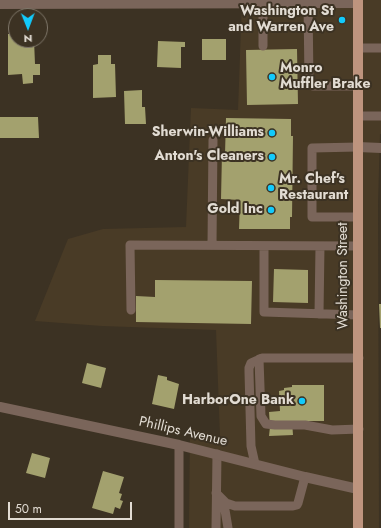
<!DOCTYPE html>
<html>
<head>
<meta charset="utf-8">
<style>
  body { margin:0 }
  #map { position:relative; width:381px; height:528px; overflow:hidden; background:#3c3223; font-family:Jost,sans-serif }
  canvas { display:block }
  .north { position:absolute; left:8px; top:8px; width:40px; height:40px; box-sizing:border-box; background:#3c3223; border:1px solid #7e7669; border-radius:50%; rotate:179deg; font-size:11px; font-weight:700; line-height:16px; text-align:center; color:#e2dcd3 }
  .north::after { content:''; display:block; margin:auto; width:14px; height:18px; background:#12cafb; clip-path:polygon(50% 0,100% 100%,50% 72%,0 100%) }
  .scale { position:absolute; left:8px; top:502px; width:124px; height:18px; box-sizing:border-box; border:2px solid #e2dcd3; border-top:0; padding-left:5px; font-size:12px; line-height:14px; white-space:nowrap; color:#e2dcd3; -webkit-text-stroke:3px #3c3223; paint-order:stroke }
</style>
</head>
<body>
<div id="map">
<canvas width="381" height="528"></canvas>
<div class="north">N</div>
<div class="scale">50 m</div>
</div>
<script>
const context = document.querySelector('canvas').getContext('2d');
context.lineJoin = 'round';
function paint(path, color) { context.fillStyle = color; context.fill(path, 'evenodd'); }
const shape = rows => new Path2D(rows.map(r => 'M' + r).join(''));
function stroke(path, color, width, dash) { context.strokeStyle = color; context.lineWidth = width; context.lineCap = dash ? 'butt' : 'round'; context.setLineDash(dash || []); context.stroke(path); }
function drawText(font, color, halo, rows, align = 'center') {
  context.font = font + ' Jost,sans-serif'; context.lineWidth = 4; context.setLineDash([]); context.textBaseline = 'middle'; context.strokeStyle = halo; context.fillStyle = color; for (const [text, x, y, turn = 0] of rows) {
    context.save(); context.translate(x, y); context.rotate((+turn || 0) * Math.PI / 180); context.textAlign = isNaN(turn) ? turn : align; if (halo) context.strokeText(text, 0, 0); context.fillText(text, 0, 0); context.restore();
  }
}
const built = shape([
  [242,0,381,0,381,134,380,134,378,203,379,528,189,528,190,428,220,436,216,330,102,326,35,321,68,239,103,229,186,227,191,108,238,110]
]);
const building = shape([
  [8,34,16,34,16,40,34,40,35,64,40,64,40,75,33,75,33,83,23,84,22,74,8,75],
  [202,39,226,39,226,60,202,60],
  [158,41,185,42,185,47,181,47,181,68,157,67],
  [297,49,298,104,247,105,246,50],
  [98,55,111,55,111,64,115,64,116,97,93,98,93,65,98,64],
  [142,90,142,107,145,107,146,124,125,124,124,91],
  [0,117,38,117,39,138,0,138],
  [226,118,291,119,291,136,293,136,292,217,290,217,290,229,239,229,240,200,221,199,222,153,225,154],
  [274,269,308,270,308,303,273,302],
  [155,280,252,281,251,324,136,322,136,296,155,297],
  [379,304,381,304,381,328,380,328],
  [87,363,106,368,101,388,82,383],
  [158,375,167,377,167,380,179,384,174,409,152,404],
  [292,385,324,385,324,421,292,421,293,435,269,436,270,427,269,412,280,411,279,391,284,390,284,388,292,387],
  [32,453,50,458,45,478,26,473],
  [103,471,124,477,119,493,122,494,120,500,123,501,120,509,115,507,113,514,92,508]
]);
const service = shape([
  [263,0,263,46],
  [308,3,309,82,313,86,358,86],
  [358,48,381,48],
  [358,116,381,116],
  [358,217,312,217,312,148,358,147],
  [212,245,213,140],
  [264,246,264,312,358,315],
  [131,310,130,245,358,246],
  [319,314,320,246],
  [259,359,261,416,266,424,275,425,305,425,332,430,359,429],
  [255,464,251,446,249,372,249,368,251,363,262,358,359,358],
  [216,493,226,503,235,506,293,506,297,505,298,503,305,477],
  [219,499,225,510,228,528],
  [179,528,179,445],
  [216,528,217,454]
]);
const minor = shape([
  [0,4,358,3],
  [358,147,381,148],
  [0,407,179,445,305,477,358,489]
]);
const primary = shape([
  [358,0,358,528]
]);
const markers = [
  [342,20,4,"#12cafb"],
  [272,77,4,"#12cafb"],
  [272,133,4,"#12cafb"],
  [272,157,4,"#12cafb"],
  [271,188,4,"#12cafb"],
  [271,210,4,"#12cafb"],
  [302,401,4,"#12cafb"]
];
const poiNames = [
  ["Washington St",334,12],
  ["and Warren Ave",334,28],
  ["Monro",280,69,"left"],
  ["Muffler Brake",280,85,"left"],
  ["Sherwin-Williams",264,133],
  ["Anton's Cleaners",264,157],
  ["Mr. Chef's",279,180,"left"],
  ["Restaurant",279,196,"left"],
  ["Gold Inc",263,210],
  ["HarborOne Bank",294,401]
];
const streetNames = [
  ["Washington Street",344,276,-90],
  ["Phillips Avenue",183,432,13]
];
paint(built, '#493b26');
paint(building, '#a3a16e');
stroke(service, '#7a655a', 9);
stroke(minor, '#7a655a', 10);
stroke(primary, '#be947e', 10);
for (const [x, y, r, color] of markers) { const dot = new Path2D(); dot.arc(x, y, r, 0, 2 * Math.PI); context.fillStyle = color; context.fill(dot); stroke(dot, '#3c3223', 1.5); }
drawText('bold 14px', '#e2dcd3', '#3c3223', poiNames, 'right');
drawText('14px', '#e2dcd3', '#3c3223', streetNames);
</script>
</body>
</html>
